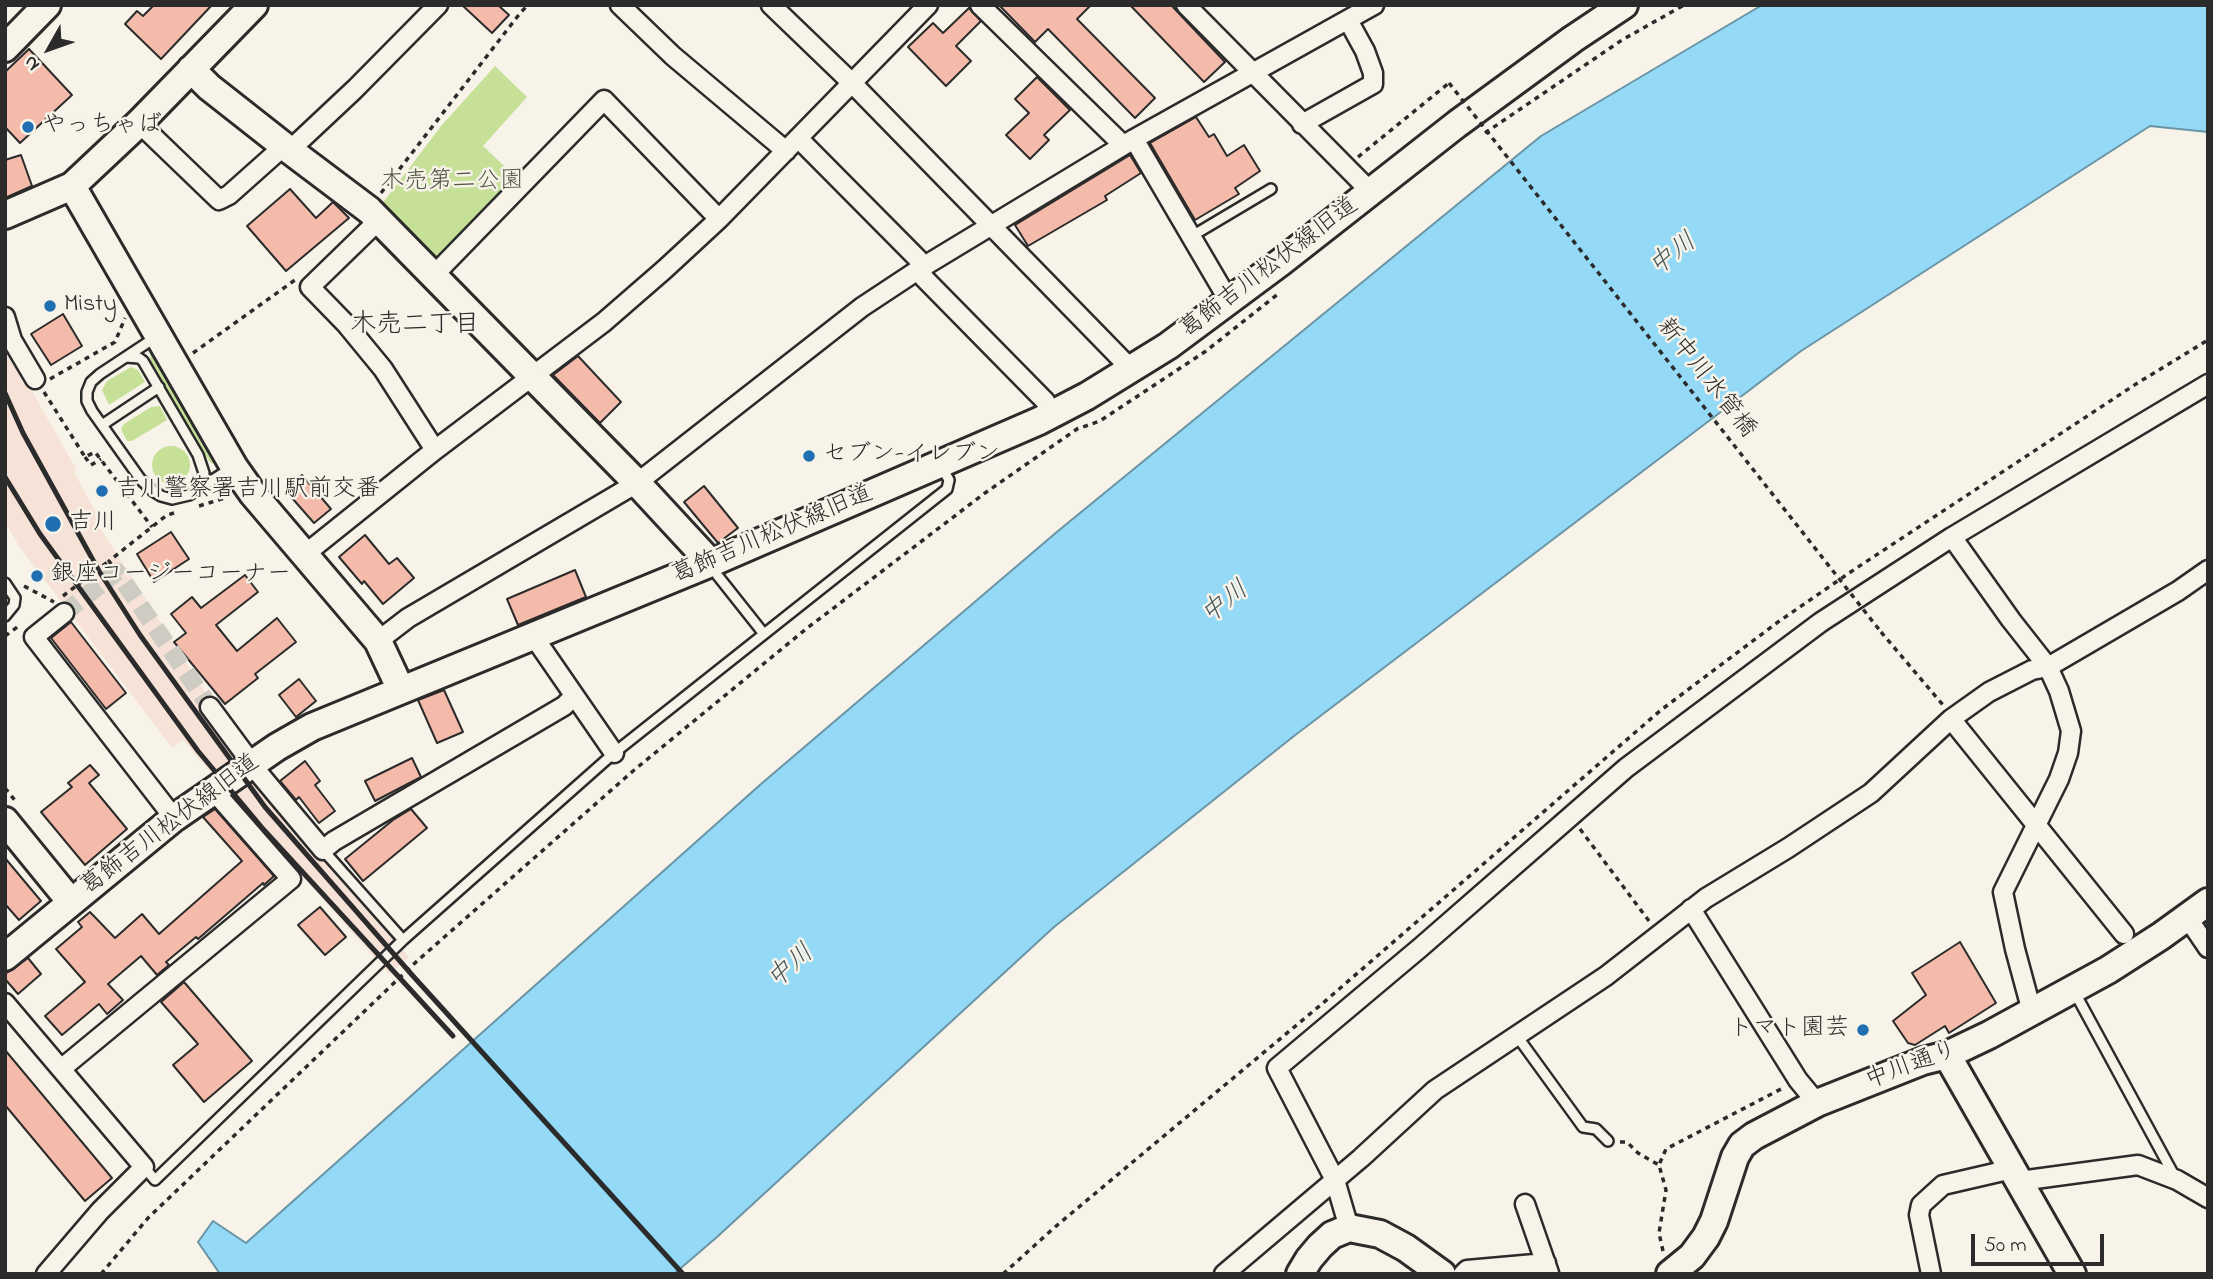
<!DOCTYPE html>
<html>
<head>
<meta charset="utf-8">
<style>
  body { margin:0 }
  #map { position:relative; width:2213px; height:1279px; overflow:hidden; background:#f7f3e8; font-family:"Indie Flower",sans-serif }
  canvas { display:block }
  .frame { position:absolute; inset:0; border:7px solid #2b2b2b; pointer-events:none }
  .north { position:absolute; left:14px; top:14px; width:70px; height:70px; -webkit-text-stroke:5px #f7f3e8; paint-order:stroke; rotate:230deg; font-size:19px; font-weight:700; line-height:28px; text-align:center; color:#2b2b2b }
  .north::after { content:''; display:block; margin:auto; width:24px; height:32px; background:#2b2b2b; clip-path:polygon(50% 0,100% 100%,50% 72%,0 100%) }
  .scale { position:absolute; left:1971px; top:1234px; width:133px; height:32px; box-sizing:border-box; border:4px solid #2b2b2b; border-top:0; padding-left:9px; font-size:21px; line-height:24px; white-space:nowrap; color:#2b2b2b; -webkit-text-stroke:5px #f7f3e8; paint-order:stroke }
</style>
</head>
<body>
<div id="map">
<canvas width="2213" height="1279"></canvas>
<div class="frame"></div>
<div class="north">N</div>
<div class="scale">50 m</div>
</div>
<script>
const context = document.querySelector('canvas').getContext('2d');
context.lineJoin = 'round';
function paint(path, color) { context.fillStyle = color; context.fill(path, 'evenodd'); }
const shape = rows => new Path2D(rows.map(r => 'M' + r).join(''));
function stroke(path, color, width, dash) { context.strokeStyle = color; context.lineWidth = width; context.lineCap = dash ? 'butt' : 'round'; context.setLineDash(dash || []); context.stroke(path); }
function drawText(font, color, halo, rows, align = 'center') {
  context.font = font + ' "Indie Flower","Klee One",sans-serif'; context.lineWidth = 5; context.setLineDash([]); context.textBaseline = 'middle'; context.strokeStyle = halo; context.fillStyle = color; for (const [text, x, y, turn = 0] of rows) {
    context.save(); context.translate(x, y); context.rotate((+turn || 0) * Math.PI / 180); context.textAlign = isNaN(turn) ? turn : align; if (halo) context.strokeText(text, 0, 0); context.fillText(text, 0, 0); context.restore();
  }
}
const built = shape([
  [5,346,23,384,32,391,76,469,74,472,95,511,97,523,189,667,295,827,409,957,389,974,203,764,183,740,172,748,19,546,5,522]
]);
const green = shape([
  [495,66,527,97,483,146,516,177,440,260,431,260,381,205,442,125],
  [154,352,219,463,216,464,211,463,204,454,150,359,151,353],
  [131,367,138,370,145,382,109,405,102,390,107,381],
  [160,406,167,420,132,441,127,441,121,429,124,424,151,407],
  '152 465a19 19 0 1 1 38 0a19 19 0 1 1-38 0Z'
]);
const water = shape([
  [1762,5,2208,5,2208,132,2150,126,1801,351,1294,736,1054,927,717,1237,674,1274,220,1274,198,1242,213,1221,246,1243,761,784,1058,531,1541,136,1762,5]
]);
const building = shape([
  [154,5,212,5,161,59,125,24,137,11,143,16,154,5],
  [462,5,498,5,509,15,492,33,462,5],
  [999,5,1091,5,1077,19,1155,98,1135,118,1048,29,1035,42,999,5],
  [1130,5,1171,5,1225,62,1204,82,1130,5],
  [969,8,981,21,956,46,971,61,946,86,908,47,933,23,943,33,969,8],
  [29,49,72,95,20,143,5,127,5,72,29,49],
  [1037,77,1070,110,1044,135,1049,140,1030,159,1006,135,1029,113,1015,99,1037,77],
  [1196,117,1209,137,1214,134,1227,156,1244,145,1260,171,1235,188,1239,194,1195,220,1150,143,1196,117],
  [21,155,32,186,5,198,5,160,21,155],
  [1130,155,1141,173,1105,196,1107,200,1028,246,1015,225,1130,155],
  [290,189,316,218,333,202,349,218,286,271,247,226,290,189],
  [63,314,82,346,51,365,31,334,63,314],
  [578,356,621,402,600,423,553,375,578,356],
  [302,475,331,509,314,523,285,490,302,475],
  [704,486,738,528,718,543,684,502,704,486],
  [171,532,189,559,154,582,137,554,171,532],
  [365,535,389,564,397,558,414,578,383,604,364,581,362,584,339,557,365,535],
  [575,570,586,597,518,625,507,599,575,570],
  [245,575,258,592,216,625,237,651,277,618,296,642,255,674,258,678,225,704,174,642,186,633,171,614,192,597,201,608,245,575],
  [71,622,126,693,106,709,51,638,71,622],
  [299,679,316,701,296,717,279,695,299,679],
  [444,690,463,732,437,743,418,700,444,690],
  [412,758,421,777,375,801,365,781,412,758],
  [305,761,320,781,315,785,335,811,319,823,299,797,296,800,280,781,305,761],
  [90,765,99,775,89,783,127,829,85,865,41,812,72,787,68,783,90,765],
  [215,809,274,876,264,885,263,883,198,939,196,937,166,962,169,965,157,975,141,956,108,984,123,1000,107,1014,99,1004,62,1035,45,1016,85,982,56,949,82,927,78,922,90,912,115,938,142,914,159,934,242,861,203,817,215,809],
  [411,809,427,828,363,881,345,859,393,820,411,809],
  [5,858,41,901,19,920,5,904,5,858],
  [320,907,346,937,325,955,298,925,320,907],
  [1960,942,1996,1003,1949,1033,1945,1026,1915,1045,1908,1043,1893,1021,1926,995,1912,973,1960,942],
  [28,958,41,974,18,994,5,979,5,974,28,958],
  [184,982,252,1061,204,1102,173,1065,198,1044,161,1002,184,982],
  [5,1050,112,1178,85,1201,5,1105,5,1050]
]);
const streetTunnel = shape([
  [64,613,117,572,210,707]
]);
const path = shape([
  [1485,133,1622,40,1684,5],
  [1358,157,1449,83],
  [381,193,521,12,528,5],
  [193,353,295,280],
  [50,379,115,342,125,318],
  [44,392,85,457,95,452,152,527],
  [85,457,91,465,101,459],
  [199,506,228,497],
  [117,572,109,561,167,515,174,513],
  [24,586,54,602],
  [63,596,109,561],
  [1881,632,1943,705],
  [5,636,20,625],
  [5,788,17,803],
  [1580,829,1649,921],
  [1620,1142,1627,1142,1638,1153,1659,1165],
  [1663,1251,1659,1233,1666,1190,1659,1165,1666,1149,1783,1088],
  [101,1274,148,1218,416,962,633,771,806,629,985,493,1077,429,1100,421,1206,351,1278,294],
  [1003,1274,1055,1227,1323,1003,1661,710,1778,622,1855,569,2136,384,2208,340]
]);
const lane = shape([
  [1192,236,1271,189],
  [156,337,100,374,91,382,87,392,87,401,92,411,141,480,153,491,161,496,172,499,189,495,233,467],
  [126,357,139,358,143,361,198,455,204,473,202,485,198,489],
  [102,425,159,387],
  [712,565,718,576,764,634],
  [5,583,15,598,14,605,5,616],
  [323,850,403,940],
  [2074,991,2176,1179],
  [1517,1036,1583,1127,1596,1129,1608,1141],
  [144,1167,155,1180,403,940,614,753,947,489,949,480,941,466]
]);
const street = shape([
  [620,5,673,56,786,151],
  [771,5,852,83,1130,368],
  [980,5,1123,145],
  [1186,5,1371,192],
  [139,123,219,200,229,195,284,146],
  [1302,124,1373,84,1373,73,1365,51,1348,20],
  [798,138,918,259,924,278,1045,401,1052,414],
  [1134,139,1229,301],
  [290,150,355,89,438,5],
  [379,220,310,287,346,324,383,369,435,450],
  [434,275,604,100,719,219],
  [5,317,12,340,35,379],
  [1952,537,2011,620,2048,667,2059,691,2071,731,2068,753,2059,779,2003,892,2015,949,2032,1012],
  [304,555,435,450,604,322,665,269,719,219,928,5],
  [64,613,34,637,174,818],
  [534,637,614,753],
  [378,641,408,618,637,483,862,307,921,268,1134,139,1374,5],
  [210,707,261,776,323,850,334,841,564,706,574,696],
  [1951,719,2124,934],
  [1691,909,1798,1080,1817,1103],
  [2187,917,2208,948],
  [5,1003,144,1167,100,1211,46,1274],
  [61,1069,291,879,213,790],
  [2020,1181,2138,1165,2177,1180,2208,1198],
  [1525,1204,1549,1273],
  [1349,1228,1335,1180,1277,1068,1421,947,1626,768,1821,622,1952,537,2208,384],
  [1224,1274,1361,1158,1435,1090,1606,976,1706,898,1788,848,1871,793,1951,719,1989,692,2032,670,2048,667,2178,591,2208,570],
  [1463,1274,1467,1270,1546,1263],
  [1931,1274,1919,1215,1921,1205,1943,1185,2012,1169]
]);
const secondary = shape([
  [5,48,47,5],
  [191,69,209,87,284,146,369,210,637,483,711,563],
  [72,186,234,467,253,494,378,641,401,690],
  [5,215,72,186,139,123,254,5],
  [5,821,71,902],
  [5,957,174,818,277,747,312,727,711,563,1039,421,1087,396,1168,346,1281,262,1457,124,1573,39,1624,5],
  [1947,1055,2072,1274],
  [1300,1274,1309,1259,1320,1246,1332,1235,1349,1228,1380,1234,1406,1248,1442,1274],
  [1670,1274,1692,1256,1706,1237,1714,1221,1735,1157,1742,1145,1754,1136,1817,1103,1923,1061,1947,1055,1989,1035,2108,970,2161,936,2208,902]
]);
const rail = shape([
  [5,393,23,433,99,571,140,635,265,807,413,976,683,1274],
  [5,477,40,534,198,751,264,830,453,1036]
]);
const pathBridge = shape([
  [1449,83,1881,632]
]);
const markers = [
  [28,127,7,"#1f6fb2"],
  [50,306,7,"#1f6fb2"],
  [809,456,7,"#1f6fb2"],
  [102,491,7,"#1f6fb2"],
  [53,524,9,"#1f6fb2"],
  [37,576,7,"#1f6fb2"],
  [1863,1030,7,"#1f6fb2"]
];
const poiNames = [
  ["やっちゃば",42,127],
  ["Misty",64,306],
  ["セブン-イレブン",823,456],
  ["吉川警察署吉川駅前交番",116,491],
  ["吉川",69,524],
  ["銀座コージーコーナー",51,576],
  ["トマト園芸",1849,1030,"right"]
];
const parkNames = [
  ["木売第二公園",452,183]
];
const streetNames = [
  ["葛飾吉川松伏線旧道",1270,269,-37],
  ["新中川水管橋",1705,379,52],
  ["葛飾吉川松伏線旧道",773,536,-23],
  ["葛飾吉川松伏線旧道",171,826,-37],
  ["中川通り",1912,1067,-20]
];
const waterNames = [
  ["中川",1674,256,-38],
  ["中川",1226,604,-38],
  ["中川",792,968,-42]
];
const neighbourhoodNames = [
  ["木売二丁目",415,327]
];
paint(built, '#f6e2d6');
paint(green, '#c6e097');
paint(water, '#94daf6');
stroke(water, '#6a94a5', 2);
paint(building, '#f4bbab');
stroke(building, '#2b2b2b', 2);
stroke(streetTunnel, '#cecbc2', 18, [18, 9]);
stroke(lane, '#2b2b2b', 14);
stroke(street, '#2b2b2b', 23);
stroke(secondary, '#2b2b2b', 32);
stroke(path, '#2b2b2b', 3.5, [5, 5]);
stroke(lane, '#f7f3e8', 9);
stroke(street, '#f7f3e8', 18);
stroke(secondary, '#f7f3e8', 26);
stroke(rail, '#2b2b2b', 5);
stroke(pathBridge, '#2b2b2b', 3.5, [5, 5]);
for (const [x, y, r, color] of markers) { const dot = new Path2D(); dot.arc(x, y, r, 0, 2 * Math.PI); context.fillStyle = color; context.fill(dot); stroke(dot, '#f7f3e8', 2.5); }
drawText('24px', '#2b2b2b', '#f7f3e8', poiNames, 'left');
drawText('24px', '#525846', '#f7f3e8', parkNames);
drawText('24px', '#2b2b2b', '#f7f3e8', streetNames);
drawText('italic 26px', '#45575e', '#f7f3e8', waterNames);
drawText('26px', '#2b2b2b', '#f7f3e8', neighbourhoodNames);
</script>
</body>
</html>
